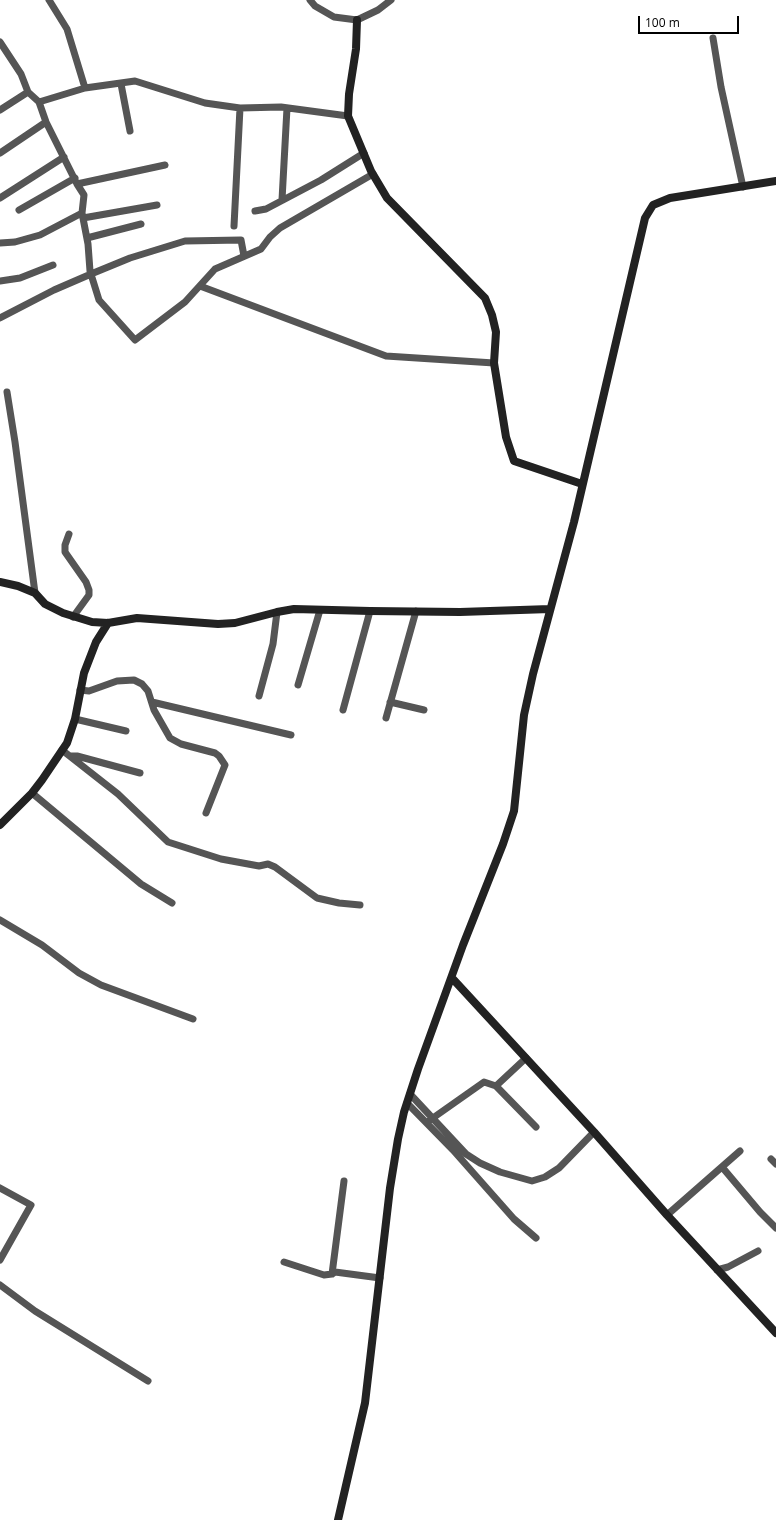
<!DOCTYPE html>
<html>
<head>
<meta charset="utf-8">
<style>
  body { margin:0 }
  #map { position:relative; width:776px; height:1520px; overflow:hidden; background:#fff; font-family:"Open Sans",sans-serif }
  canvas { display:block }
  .scale { position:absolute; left:638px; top:16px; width:101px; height:18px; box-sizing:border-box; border:2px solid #000; border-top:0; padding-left:5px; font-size:12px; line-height:14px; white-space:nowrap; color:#000; -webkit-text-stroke:3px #fff; paint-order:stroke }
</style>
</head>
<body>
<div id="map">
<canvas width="776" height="1520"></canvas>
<div class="scale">100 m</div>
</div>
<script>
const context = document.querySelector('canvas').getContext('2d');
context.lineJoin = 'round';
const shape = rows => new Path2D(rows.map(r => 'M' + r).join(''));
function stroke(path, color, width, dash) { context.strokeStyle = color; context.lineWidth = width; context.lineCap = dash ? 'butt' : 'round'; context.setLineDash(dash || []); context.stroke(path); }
const street = shape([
  [49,0,67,29,85,88,135,81,205,103,240,108,281,107,348,116],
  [310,0,315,6,334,17,357,20,378,10,391,0],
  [713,38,721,87,743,187],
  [0,42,21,74,28,92,39,102,85,88],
  [121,84,130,131],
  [39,102,46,122,77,184,165,165],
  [0,110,28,92],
  [0,153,46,122],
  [77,184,84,195,82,213,88,244,90,271,99,300,135,340,185,302,215,269,261,249,270,237,280,228,373,174],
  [0,198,64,157],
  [282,200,287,108],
  [19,210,75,178],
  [255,211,266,209,321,180,364,153],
  [83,218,157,205],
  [234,226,240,108],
  [87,238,141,224],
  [0,243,15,242,40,235,82,213],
  [0,281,20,278,53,265],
  [200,286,386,356,494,363],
  [0,318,54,290,91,274,130,258,185,241,241,240,244,256],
  [7,392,15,442,35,593],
  [69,534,65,545,65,552,86,582,89,590,89,595,73,617],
  [298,685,320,610],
  [80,690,89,691,117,681,134,680,142,684,148,691,154,710,170,738,181,744,215,753,219,756,225,765,206,813],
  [259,696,273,644,277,612],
  [152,702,291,735],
  [390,702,424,710],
  [343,710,370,611],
  [386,718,416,611],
  [75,719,126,731],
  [62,750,118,794,168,842,221,859,259,866,268,864,275,867,317,898,339,903,360,905],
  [70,756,77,756,140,773],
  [32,793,141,884,172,903],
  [0,920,42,945,79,973,101,985,193,1019],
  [496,1086,526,1058],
  [410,1094,466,1154,480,1163,500,1172,532,1181,545,1177,559,1168,594,1132],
  [407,1103,453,1150,514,1219,536,1238],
  [430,1120,484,1082,496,1086,536,1127],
  [771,1159,776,1164],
  [722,1167,760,1212,776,1228],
  [0,1188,31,1205,0,1260],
  [667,1215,740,1151],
  [284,1262,324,1275,332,1274,335,1272,380,1278],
  [717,1270,728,1267,758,1251],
  [332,1274,344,1181],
  [0,1285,35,1311,148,1381]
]);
const secondary = shape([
  [357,20,356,49,349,94,348,116,371,171,387,198,485,298,492,315,496,332,494,363,506,437,514,461,582,484],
  [0,582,18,586,35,593,45,604,63,613,92,622,108,623,137,618,218,624,235,623,277,612,294,609,370,611,460,612,550,609],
  [0,825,32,793,42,780,67,743,75,719,84,673,96,642,108,623],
  [452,978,594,1132,667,1215,776,1333],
  [338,1520,365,1403,390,1188,398,1139,404,1112,418,1069,463,945,503,844,514,811,524,715,533,674,574,522,645,218,653,205,670,198,776,181]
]);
stroke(street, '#555', 7);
stroke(secondary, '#222', 8);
</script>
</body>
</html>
